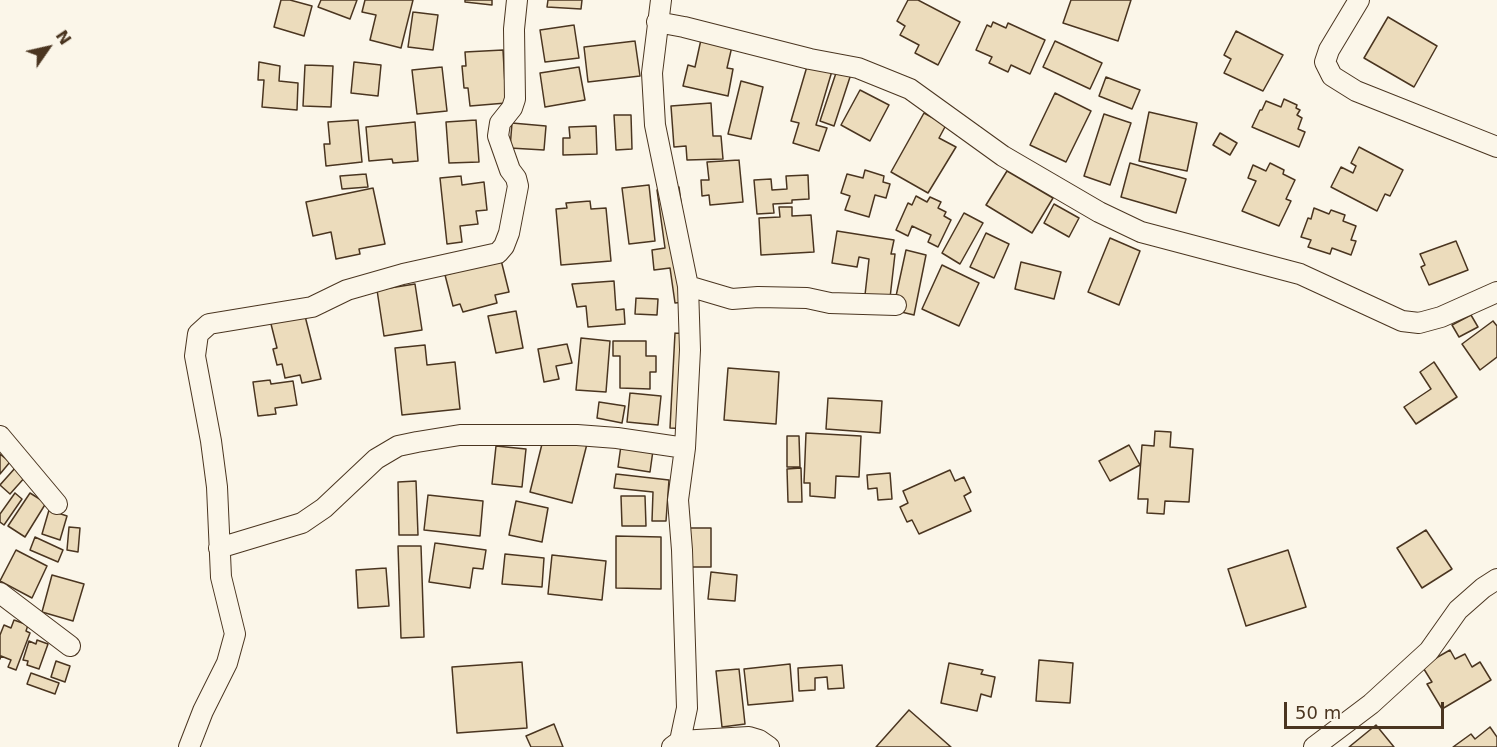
<!DOCTYPE html>
<html>
<head>
<meta charset="utf-8">
<style>
  body { margin:0 }
  #map { position:relative; width:1497px; height:747px; overflow:hidden; background:#fbf6e9; font-family:"DejaVu Sans",sans-serif }
  canvas { display:block }
  .north { position:absolute; left:18px; top:18px; width:60px; height:60px; -webkit-text-stroke:4px #fbf6e9; paint-order:stroke; rotate:56deg; font-size:16px; font-weight:700; line-height:24px; text-align:center; color:#4a3520 }
  .north::after { content:''; display:block; margin:auto; width:21px; height:27px; background:#4a3520; clip-path:polygon(50% 0,100% 100%,50% 72%,0 100%) }
  .scale { position:absolute; left:1284px; top:702px; width:160px; height:27px; box-sizing:border-box; border:3px solid #4a3520; border-top:0; padding-left:8px; font-size:18px; line-height:21px; white-space:nowrap; color:#4a3520; -webkit-text-stroke:4px #fbf6e9; paint-order:stroke }
</style>
</head>
<body>
<div id="map">
<canvas width="1497" height="747"></canvas>
<div class="north">N</div>
<div class="scale">50 m</div>
</div>
<script>
const context = document.querySelector('canvas').getContext('2d');
context.lineJoin = 'round';
function paint(path, color) { context.fillStyle = color; context.fill(path, 'evenodd'); }
const shape = rows => new Path2D(rows.map(r => 'M' + r).join(''));
function stroke(path, color, width, dash) { context.strokeStyle = color; context.lineWidth = width; context.lineCap = dash ? 'butt' : 'round'; context.setLineDash(dash || []); context.stroke(path); }
const building = shape([
  [281,0,290,0,312,6,304,36,274,27,281,0],
  [321,0,357,0,350,19,318,7,321,0],
  [365,0,413,0,401,48,370,40,376,15,362,12,365,0],
  [465,0,492,0,492,5,465,2,465,0],
  [548,0,582,0,581,9,547,7,548,0],
  [908,0,918,0,960,22,938,65,915,53,919,45,900,35,905,26,897,21,908,0],
  [1071,0,1131,0,1118,41,1063,23,1071,0],
  [413,12,438,15,433,50,408,47,413,12],
  [1388,17,1437,46,1414,87,1364,58,1388,17],
  [993,22,1006,28,1008,23,1045,40,1030,74,1011,65,1008,72,989,63,992,57,976,50,987,25,991,27,993,22],
  [574,25,579,58,545,62,540,30,574,25],
  [1236,31,1283,55,1263,91,1224,73,1231,59,1224,55,1236,31],
  [702,35,733,42,727,68,733,69,728,96,683,86,688,65,695,67,702,35],
  [635,41,640,76,588,82,584,47,635,41],
  [1055,41,1102,63,1090,89,1043,67,1055,41],
  [503,50,506,103,470,106,468,88,464,88,462,66,466,66,465,52,503,50],
  [259,62,280,66,279,81,298,83,297,110,262,107,264,80,258,80,259,62],
  [354,62,381,65,378,96,351,93,354,62],
  [808,63,832,71,816,125,827,128,819,151,793,143,799,123,791,121,808,63],
  [305,65,333,66,331,107,303,106,305,65],
  [442,67,447,111,417,114,412,70,442,67],
  [579,67,585,100,545,107,540,73,579,67],
  [837,70,851,74,834,126,820,121,837,70],
  [1106,77,1140,90,1132,109,1099,96,1106,77],
  [741,81,763,87,751,139,728,134,741,81],
  [860,90,889,105,870,141,841,125,860,90],
  [1055,93,1091,111,1066,162,1030,145,1055,93],
  [1284,99,1297,105,1296,108,1300,110,1297,115,1302,118,1298,129,1305,132,1299,147,1252,127,1260,110,1262,110,1266,101,1281,107,1284,99],
  [711,103,713,136,721,136,723,159,687,160,686,146,674,147,671,106,711,103],
  [1149,112,1197,123,1187,171,1139,161,1149,112],
  [924,113,946,125,939,138,956,147,928,193,891,172,924,113],
  [1104,114,1131,123,1110,185,1084,176,1104,114],
  [614,115,631,115,632,149,616,150,614,115],
  [358,120,362,162,326,166,324,144,330,144,328,122,358,120],
  [476,120,479,162,449,163,446,122,476,120],
  [415,122,418,161,393,163,392,159,369,161,366,127,415,122],
  [512,123,546,126,544,150,510,148,512,123],
  [596,126,597,154,563,155,563,138,570,138,569,127,596,126],
  [1220,133,1237,143,1230,155,1213,145,1220,133],
  [1359,147,1403,170,1390,196,1385,194,1377,211,1331,187,1341,167,1353,173,1356,166,1351,163,1359,147],
  [739,160,743,202,710,205,709,195,702,196,701,180,709,180,707,162,739,160],
  [1130,163,1186,179,1176,213,1121,197,1130,163],
  [1270,163,1284,170,1283,174,1295,180,1286,199,1291,201,1279,226,1242,211,1256,181,1248,178,1253,165,1266,171,1270,163],
  [865,170,884,176,883,182,890,184,886,198,875,195,869,217,845,210,850,196,841,193,847,174,863,178,865,170],
  [1007,171,1053,198,1032,233,986,205,1007,171],
  [366,174,368,187,342,189,340,176,366,174],
  [808,175,809,199,792,200,792,203,773,204,774,213,757,214,754,180,771,179,772,190,787,189,786,176,808,175],
  [461,176,462,185,484,182,487,210,476,211,478,224,460,226,462,242,447,244,440,178,461,176],
  [649,185,655,241,629,244,622,188,649,185],
  [679,187,694,301,675,303,670,268,654,270,652,250,665,248,657,190,679,187],
  [373,188,385,244,359,249,360,254,336,259,331,232,313,236,306,202,373,188],
  [916,196,927,202,930,197,941,202,938,208,946,212,944,216,951,220,938,247,928,242,931,235,912,226,908,236,896,230,908,203,912,205,916,196],
  [590,201,591,209,606,208,611,261,561,265,556,209,567,208,566,203,590,201],
  [1054,204,1079,218,1069,237,1044,223,1054,204],
  [779,207,792,207,792,216,811,215,814,252,761,255,759,218,780,217,779,207],
  [1314,208,1329,214,1331,210,1345,215,1343,221,1356,226,1351,240,1356,241,1351,255,1332,248,1330,254,1308,247,1311,240,1301,237,1308,218,1311,219,1314,208],
  [964,213,983,223,960,264,942,253,964,213],
  [837,231,894,240,891,254,895,254,890,298,865,295,869,259,859,257,857,267,832,263,837,231],
  [986,233,1009,244,994,278,970,267,986,233],
  [1110,238,1140,251,1119,305,1088,292,1110,238],
  [1456,241,1468,270,1429,285,1421,267,1425,265,1420,254,1456,241],
  [906,250,926,255,914,315,893,310,906,250],
  [501,260,509,292,495,295,497,303,463,312,460,304,453,306,445,275,501,260],
  [1021,262,1061,272,1054,299,1015,289,1021,262],
  [942,265,979,283,959,326,922,309,942,265],
  [614,281,616,310,624,309,625,324,588,327,586,306,577,307,572,284,614,281],
  [415,284,422,330,384,336,377,290,415,284],
  [636,298,658,299,657,315,635,314,636,298],
  [516,311,523,348,496,353,488,316,516,311],
  [1471,315,1478,327,1459,337,1452,325,1471,315],
  [305,316,321,379,302,383,300,375,285,378,282,364,277,365,273,349,277,348,270,320,305,316],
  [1493,321,1497,326,1497,357,1480,370,1462,344,1493,321],
  [675,333,695,334,690,429,670,428,675,333],
  [581,338,610,341,606,392,576,390,581,338],
  [613,341,646,341,646,356,656,356,656,372,650,372,650,389,620,388,620,356,613,356,613,341],
  [567,344,572,363,556,366,559,379,544,382,538,349,567,344],
  [425,345,427,365,455,362,460,409,402,415,395,348,425,345],
  [1434,362,1457,397,1416,424,1404,407,1431,389,1420,372,1434,362],
  [728,368,779,372,776,424,724,420,728,368],
  [270,380,271,384,293,381,297,405,275,408,276,414,258,416,253,382,270,380],
  [630,393,661,396,658,425,627,422,630,393],
  [828,398,882,401,880,433,826,429,828,398],
  [599,402,625,406,622,423,597,418,599,402],
  [546,428,588,440,572,503,530,492,546,428],
  [623,431,655,436,650,472,618,467,623,431],
  [1155,431,1171,432,1170,447,1193,449,1189,502,1165,501,1164,514,1147,513,1148,499,1138,499,1142,445,1154,446,1155,431],
  [806,433,861,436,859,477,836,476,835,498,810,496,810,483,804,483,806,433],
  [787,436,799,436,800,467,787,467,787,436],
  [1129,445,1140,465,1110,481,1099,461,1129,445],
  [496,446,526,449,522,487,492,484,496,446],
  [0,454,10,462,0,474,0,454],
  [16,467,26,476,10,494,0,485,16,467],
  [801,468,802,502,788,502,787,469,801,468],
  [950,470,955,481,964,477,971,492,964,496,971,511,919,534,912,520,907,522,900,507,908,503,903,491,950,470],
  [890,473,892,499,878,500,877,488,868,489,867,475,890,473],
  [616,474,669,480,666,521,652,521,653,492,614,488,616,474],
  [416,481,418,535,399,535,398,482,416,481],
  [15,493,22,499,4,525,0,522,0,514,15,493],
  [30,493,46,503,25,537,8,526,30,493],
  [428,495,483,501,480,536,424,530,428,495],
  [621,496,645,496,646,526,622,526,621,496],
  [516,501,548,508,542,542,509,535,516,501],
  [49,510,67,516,60,540,42,534,49,510],
  [69,527,80,528,78,552,67,550,69,527],
  [679,528,711,528,711,567,679,567,679,528],
  [1426,530,1452,569,1422,588,1397,548,1426,530],
  [616,536,661,537,661,589,616,588,616,536],
  [35,537,63,550,58,562,30,550,35,537],
  [435,543,486,550,483,569,473,568,470,588,429,582,435,543],
  [398,546,421,546,424,637,401,638,398,546],
  [16,550,47,566,32,598,0,581,16,550],
  [1288,550,1306,607,1246,626,1228,569,1288,550],
  [505,554,544,558,542,587,502,584,505,554],
  [552,555,606,561,602,600,548,594,552,555],
  [386,568,389,606,358,608,356,570,386,568],
  [711,572,737,575,735,601,708,599,711,572],
  [52,575,84,584,73,621,42,612,52,575],
  [14,620,28,625,26,631,30,633,16,670,8,667,11,660,1,656,0,659,0,635,4,625,11,628,14,620],
  [37,640,48,644,39,669,27,665,28,661,23,660,29,641,36,644,37,640],
  [1450,650,1455,659,1465,654,1472,667,1480,662,1491,680,1442,709,1427,684,1432,682,1422,666,1450,650],
  [1039,660,1073,663,1070,703,1036,701,1039,660],
  [56,661,70,666,65,682,51,677,56,661],
  [522,662,527,728,457,733,452,667,522,662],
  [949,663,983,670,981,674,995,677,991,697,981,694,977,711,941,703,949,663],
  [790,664,793,701,748,705,744,669,790,664],
  [842,665,844,688,828,689,827,677,815,678,815,690,799,691,798,668,842,665],
  [739,669,745,724,722,727,716,671,739,669],
  [31,673,59,683,55,694,27,684,31,673],
  [909,710,951,747,876,747,909,710],
  [554,724,563,747,531,747,526,736,554,724],
  [1376,725,1394,747,1349,747,1376,725],
  [1490,727,1497,737,1497,747,1453,747,1471,734,1475,739,1490,727]
]);
const minor = shape([
  [661,0,652,73,655,125,688,286,690,350,685,448,678,500,682,550,687,708,680,741,672,747],
  [1359,0,1329,50,1325,62,1332,76,1356,91,1497,147],
  [657,22,684,27,810,59,858,68,910,89,1003,156,1099,212,1141,232,1300,274,1402,321,1419,323,1441,317,1497,292],
  [688,286,732,299,758,297,807,298,830,303,896,305],
  [0,436,57,504],
  [219,548,302,523,324,508,376,459,398,446,417,442,460,435,577,435,617,438,685,448],
  [0,593,70,646],
  [680,741,749,737,759,740,769,747],
  [189,747,203,711,227,663,235,634,221,577,217,487,211,441,195,356,198,334,209,324,312,307,347,290,403,274,498,253,504,246,509,233,518,186,516,178,510,170,498,136,500,123,512,108,515,99,514,29,517,0],
  [1314,747,1371,704,1429,651,1458,610,1483,588,1497,579]
]);
paint(building, '#ecdcbc');
stroke(building, '#4a3520', 1.5);
stroke(minor, '#4a3520', 22);
stroke(minor, '#fbf6e9', 20);
</script>
</body>
</html>
